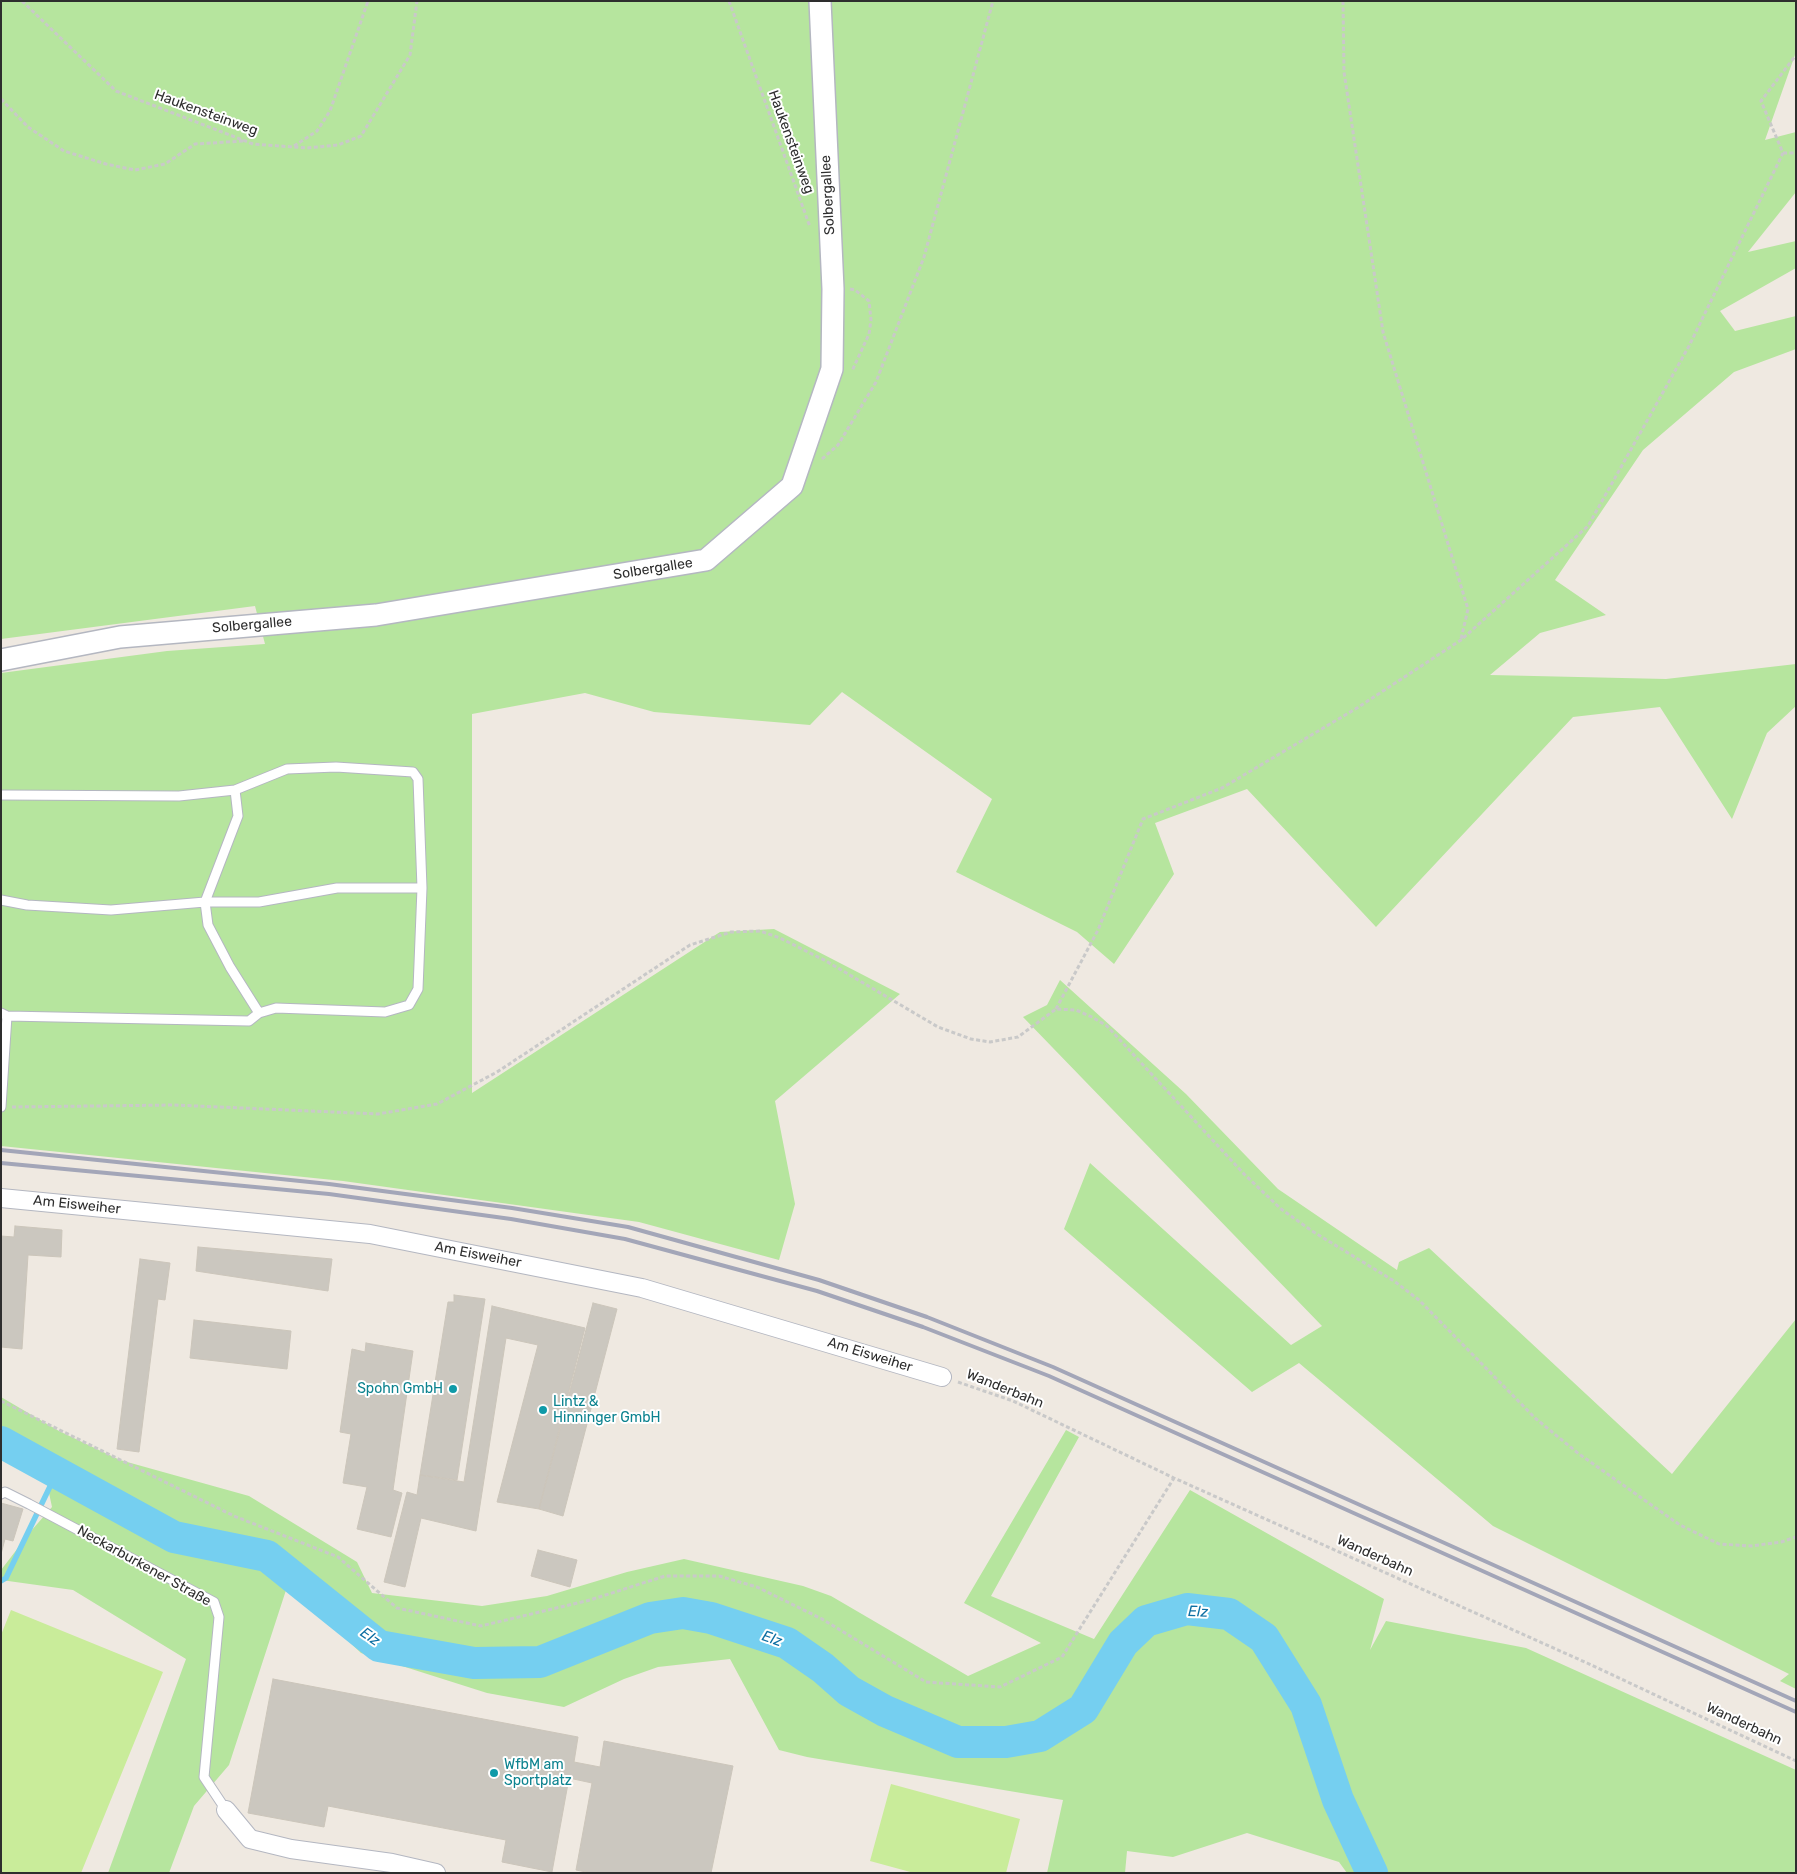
<!DOCTYPE html>
<html>
<head>
<meta charset="utf-8">
<style>
  body { margin:0 }
  #map { position:relative; width:1797px; height:1874px; overflow:hidden; background:#efe9e1; font-family:Rubik,sans-serif }
  canvas { display:block }
  .frame { position:absolute; inset:0; border:2px solid #2e2e2e; pointer-events:none }
</style>
</head>
<body>
<div id="map">
<canvas width="1797" height="1874"></canvas>
<div class="frame"></div>
</div>
<script>
const context = document.querySelector('canvas').getContext('2d');
context.lineJoin = 'round';
function paint(path, color) { context.fillStyle = color; context.fill(path, 'evenodd'); }
const shape = rows => new Path2D(rows.map(r => 'M' + r).join(''));
function stroke(path, color, width, dash) { context.strokeStyle = color; context.lineWidth = width; context.lineCap = dash ? 'butt' : 'round'; context.setLineDash(dash || []); context.stroke(path); }
function drawText(font, color, halo, rows, align = 'center') {
  context.font = font + ' Rubik,sans-serif'; context.lineWidth = 4; context.setLineDash([]); context.textBaseline = 'middle'; context.strokeStyle = halo; context.fillStyle = color; for (const [text, x, y, turn = 0] of rows) {
    context.save(); context.translate(x, y); context.rotate((+turn || 0) * Math.PI / 180); context.textAlign = isNaN(turn) ? turn : align; if (halo) context.strokeText(text, 0, 0); context.fillText(text, 0, 0); context.restore();
  }
}
const green = shape([
  [1,1,1796,1,1796,52,1765,140,1796,132,1796,192,1748,252,1796,241,1796,268,1720,311,1735,331,1796,316,1796,349,1734,372,1643,450,1555,580,1606,615,1540,633,1490,675,1666,679,1796,664,1796,706,1767,733,1732,819,1660,707,1573,717,1376,927,1247,789,1155,823,1174,874,1114,964,1077,932,956,872,992,799,842,692,810,725,654,712,585,693,472,714,472,1093,720,932,774,929,900,994,775,1101,795,1204,779,1260,639,1222,343,1181,1,1146,1,673,167,651,265,644,255,606,1,639],
  [1060,980,1186,1094,1278,1189,1397,1270,1399,1262,1429,1248,1672,1474,1796,1319,1796,1689,1780,1681,1789,1674,1493,1526,1299,1363,1252,1392,1064,1229,1090,1163,1291,1345,1322,1326,1023,1017,1047,1005],
  [1,1397,59,1431,120,1460,249,1496,357,1562,372,1593,482,1606,547,1596,627,1572,684,1559,803,1586,831,1596,968,1676,1041,1643,964,1603,1066,1430,1079,1437,991,1596,1094,1639,1190,1490,1384,1599,1370,1650,1386,1621,1526,1648,1796,1770,1796,1873,1347,1873,1339,1862,1247,1833,1173,1857,1127,1851,1125,1873,1047,1873,1063,1800,807,1757,779,1750,730,1659,658,1667,624,1679,564,1707,487,1693,361,1653,288,1584,229,1765,194,1806,169,1873,108,1873,186,1659,73,1590,1,1580,1,1570,31,1531,52,1507,46,1479,1,1454]
]);
const pitch = shape([
  [11,1610,163,1672,81,1873,1,1873,1,1635],
  [891,1784,1020,1819,1006,1873,914,1873,870,1861]
]);
const stream = shape([
  [1,1581,6,1578,56,1474]
]);
const river = shape([
  [1,1442,174,1537,267,1556,379,1646,474,1663,540,1662,650,1618,683,1613,711,1618,787,1643,823,1668,849,1691,885,1711,958,1742,1006,1742,1040,1736,1083,1709,1123,1643,1146,1621,1187,1609,1229,1614,1264,1638,1306,1705,1338,1800,1372,1873]
]);
const building = shape([
  [15,1226,62,1230,61,1257,28,1255,22,1349,1,1347,1,1236,14,1237,15,1226],
  [198,1247,332,1259,328,1291,196,1271,198,1247],
  [140,1259,170,1263,165,1300,158,1299,139,1452,117,1449,140,1259],
  [454,1295,485,1299,457,1480,420,1475,448,1302,454,1302,454,1295],
  [593,1303,617,1309,563,1516,539,1509,593,1303],
  [492,1306,585,1328,539,1509,497,1502,538,1345,506,1338,476,1531,421,1518,405,1587,384,1582,407,1492,417,1495,420,1475,464,1482,492,1306],
  [194,1320,291,1331,287,1369,190,1358,194,1320],
  [366,1343,413,1351,393,1490,402,1493,391,1537,357,1529,367,1487,343,1483,351,1434,340,1432,352,1349,365,1352,366,1343],
  [1,1503,23,1509,13,1541,5,1539,1,1554,1,1503],
  [538,1550,577,1560,570,1587,531,1576,538,1550],
  [273,1679,578,1737,574,1762,600,1767,604,1741,733,1766,711,1873,591,1873,576,1870,592,1783,569,1778,552,1872,502,1862,506,1840,328,1806,324,1827,248,1813,273,1679]
]);
const path = shape([
  [22,1,116,91,253,144,307,148,338,145,361,136,410,55,417,1],
  [729,1,810,227],
  [1343,1,1344,72,1383,332,1468,609,1461,639],
  [1,99,28,127,64,151,106,164,135,170,165,164,195,144,244,141],
  [294,146,317,131,330,111,368,1],
  [1783,153,1796,153],
  [850,289,855,290,869,301,871,320,869,334,852,371],
  [822,459,838,445,876,382,924,257,993,1],
  [1056,1009,1098,930,1143,819,1222,788,1357,708,1461,640,1588,526,1689,346,1783,153,1761,101,1796,55],
  [12,1107,174,1105,378,1114,437,1104,497,1072,690,945,731,932,760,931,780,938,826,961,938,1027,971,1039,990,1042,1018,1037,1056,1009,1076,1010,1092,1017,1107,1026,1244,1174,1281,1209,1312,1231,1394,1281,1419,1300,1535,1418,1579,1454,1680,1525,1719,1544,1751,1546,1781,1542,1796,1537],
  [958,1382,1013,1401,1174,1478,1587,1663,1796,1761],
  [1,1401,234,1516,338,1557,397,1608,481,1626,590,1600,665,1576,719,1576,757,1587,822,1619,926,1682,1000,1687,1062,1657,1174,1478]
]);
const service = shape([
  [1,795,179,796,235,790,287,769,336,767,413,772,418,779,422,888,418,989,409,1005,385,1012,276,1008,259,1013,230,967,208,925,205,902,238,816,235,790],
  [1,900,27,905,111,910,205,902,259,902,337,888,422,888],
  [7,1016,249,1021,259,1013],
  [1,1107,7,1016,1,1013],
  [1,1494,5,1492,29,1504,214,1602,219,1617,204,1777,226,1810]
]);
const minor = shape([
  [1,1198,370,1234,642,1288,942,1377],
  [226,1810,250,1839,291,1849,392,1863,436,1873]
]);
const tertiary = shape([
  [1,660,120,637,376,615,706,560,792,486,832,369,833,289,820,1]
]);
const rail = shape([
  [1,1150,329,1184,512,1208,628,1227,819,1280,927,1317,1053,1367,1796,1701],
  [1,1163,329,1194,511,1219,625,1239,817,1291,923,1327,1049,1376,1796,1712]
]);
const markers = [
  [453,1389,5,"#0f9aa8"],
  [543,1410,5,"#0f9aa8"],
  [494,1773,5,"#0f9aa8"]
];
const streetNames = [
  ["Haukensteinweg",206,113,20],
  ["Haukensteinweg",791,142,70],
  ["Solbergallee",828,195,-93],
  ["Solbergallee",653,569,-9],
  ["Solbergallee",252,625,-5],
  ["Am Eisweiher",77,1205,6],
  ["Am Eisweiher",478,1255,11],
  ["Am Eisweiher",870,1355,17],
  ["Wanderbahn",1005,1389,22],
  ["Wanderbahn",1375,1556,24],
  ["Neckarburkener Straße",144,1566,29],
  ["Wanderbahn",1744,1724,25]
];
const cultureNames = [
  ["Spohn GmbH",443,1389,"right"],
  ["Lintz &",553,1402],
  ["Hinninger GmbH",553,1418],
  ["WfbM am",504,1765],
  ["Sportplatz",504,1781]
];
const waterNames = [
  ["Elz",1198,1612,2],
  ["Elz",370,1637,35],
  ["Elz",772,1639,19]
];
paint(green, '#b6e59e');
paint(pitch, '#c9ec9a');
stroke(stream, '#75cff0', 5.5);
stroke(river, '#75cff0', 32);
paint(building, '#cbc7bf');
stroke(building, '#cbc5ba', 1);
stroke(service, '#b4b7c1', 11);
stroke(minor, '#b4b7c1', 20);
stroke(tertiary, '#b4b7c1', 24);
stroke(path, '#c9c9c9', 3, [4, 2.5]);
stroke(service, '#fff', 9);
stroke(minor, '#fff', 18);
stroke(tertiary, '#fff', 21);
stroke(rail, '#a3a6b8', 4);
for (const [x, y, r, color] of markers) { const dot = new Path2D(); dot.arc(x, y, r, 0, 2 * Math.PI); context.fillStyle = color; context.fill(dot); stroke(dot, '#fff', 2); }
drawText('14px', '#2e2e2e', '#fff', streetNames);
drawText('14px', '#0d838f', '#fff', cultureNames, 'left');
drawText('italic 15px', '#0d6fa3', '#fff', waterNames);
</script>
</body>
</html>
